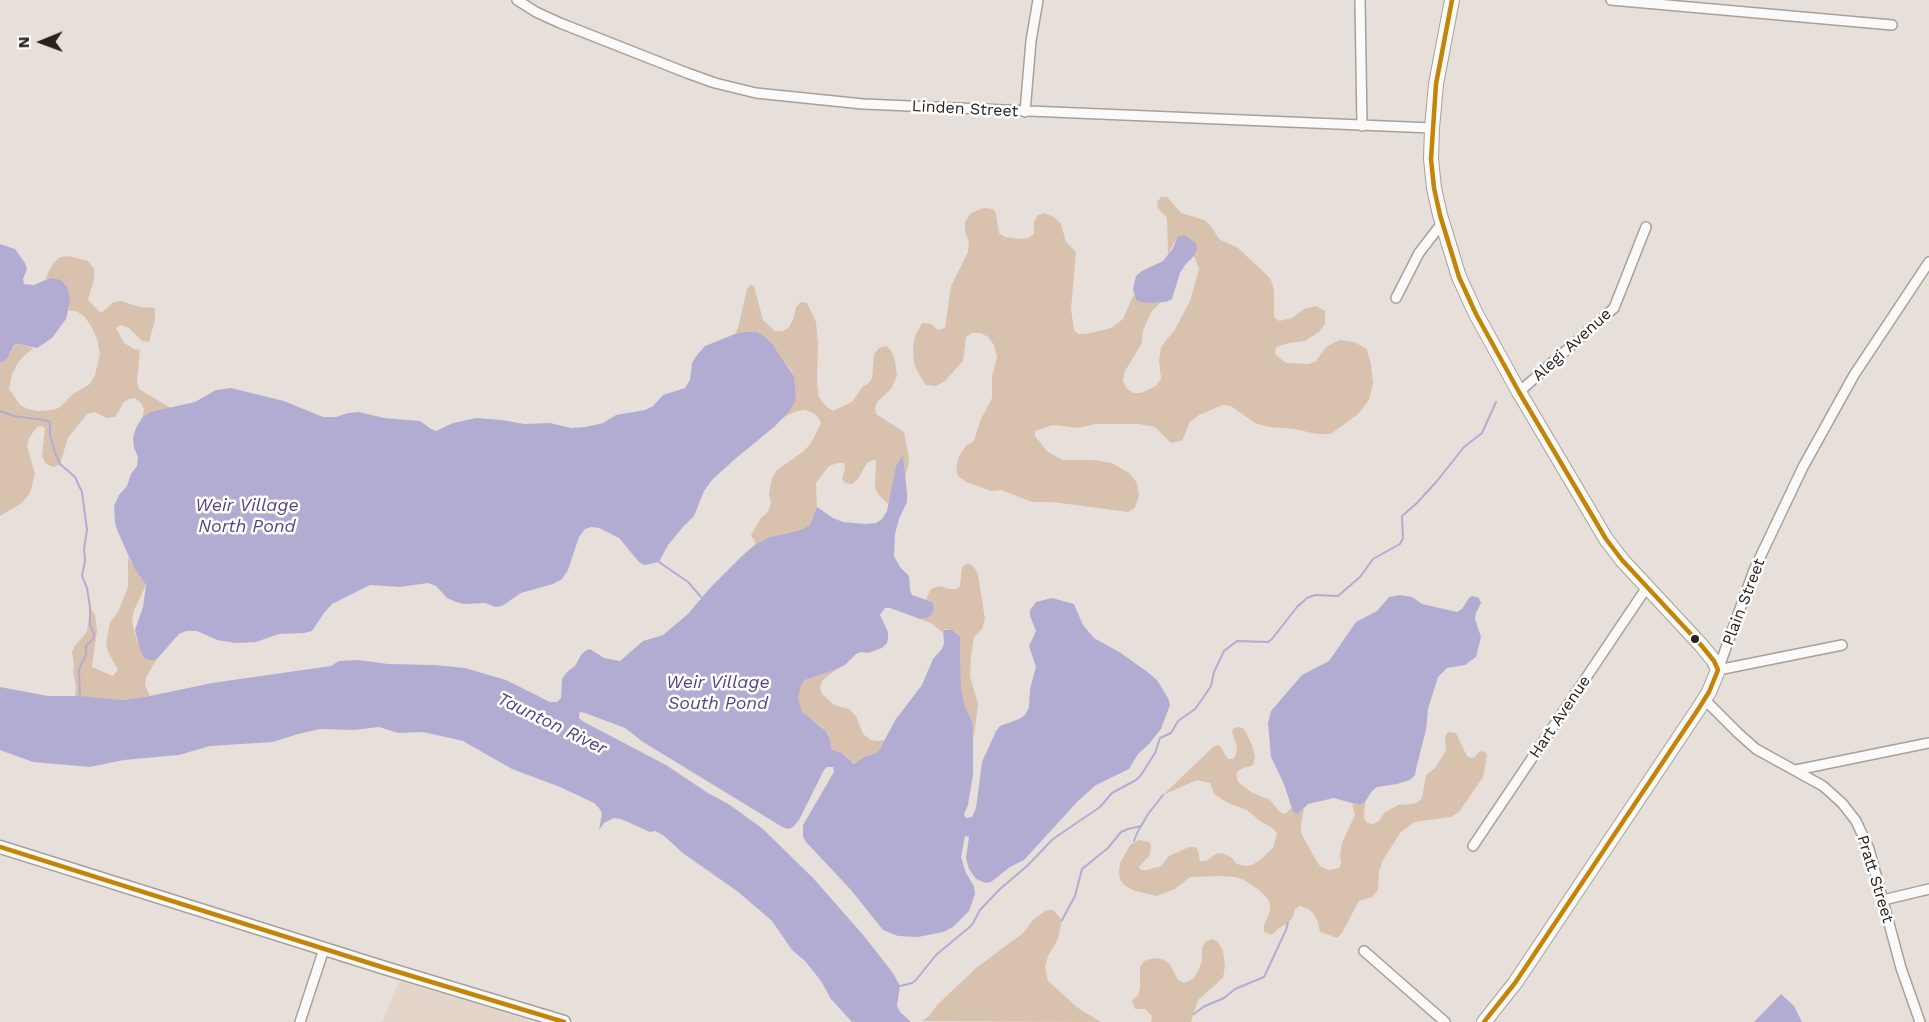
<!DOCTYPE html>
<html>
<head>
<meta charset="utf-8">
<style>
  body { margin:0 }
  #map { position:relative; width:1929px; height:1022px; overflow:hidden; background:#e7e0da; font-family:"Work Sans",sans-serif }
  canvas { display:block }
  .north { position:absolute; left:12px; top:12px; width:60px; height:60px; -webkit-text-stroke:4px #fff; paint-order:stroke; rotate:269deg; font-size:16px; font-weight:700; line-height:24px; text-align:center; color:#27221e }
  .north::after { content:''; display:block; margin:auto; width:21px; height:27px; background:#27221e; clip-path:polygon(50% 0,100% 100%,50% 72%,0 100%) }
</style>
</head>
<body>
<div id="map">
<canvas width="1929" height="1022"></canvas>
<div class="north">N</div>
</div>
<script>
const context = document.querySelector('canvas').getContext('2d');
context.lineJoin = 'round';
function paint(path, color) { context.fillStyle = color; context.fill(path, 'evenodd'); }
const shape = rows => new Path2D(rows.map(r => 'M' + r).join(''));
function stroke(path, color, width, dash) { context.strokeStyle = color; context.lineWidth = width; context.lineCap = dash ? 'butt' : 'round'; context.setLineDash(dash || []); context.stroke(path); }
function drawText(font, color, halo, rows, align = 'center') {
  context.font = font + ' "Work Sans",sans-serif'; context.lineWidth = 5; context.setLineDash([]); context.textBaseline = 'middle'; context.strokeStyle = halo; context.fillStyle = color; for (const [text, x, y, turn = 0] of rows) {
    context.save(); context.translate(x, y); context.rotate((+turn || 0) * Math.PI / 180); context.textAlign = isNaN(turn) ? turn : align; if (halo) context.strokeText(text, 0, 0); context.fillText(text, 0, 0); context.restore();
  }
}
const built = shape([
  [399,981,528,1019,526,1022,382,1022]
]);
const green = shape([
  [1161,197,1167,197,1181,213,1204,220,1211,226,1219,239,1238,248,1270,278,1274,289,1274,317,1279,321,1292,318,1304,309,1316,306,1325,311,1325,324,1319,332,1305,341,1289,343,1276,347,1275,354,1286,363,1309,364,1316,361,1323,351,1329,345,1340,340,1354,342,1367,349,1371,365,1373,384,1369,400,1358,414,1331,434,1317,434,1294,429,1269,427,1255,423,1231,406,1223,405,1199,415,1190,422,1182,441,1171,443,1155,427,1139,424,1095,424,1078,428,1053,425,1035,431,1035,436,1048,452,1063,460,1094,460,1112,463,1129,473,1137,483,1139,495,1135,508,1128,512,1052,502,1032,502,1001,490,991,491,966,482,958,476,956,469,959,456,966,446,974,441,980,421,992,398,992,376,997,357,994,345,988,337,981,333,972,333,966,337,963,361,944,382,936,386,926,385,920,376,914,364,913,348,915,336,922,323,931,324,938,330,945,328,951,286,968,252,969,242,965,232,965,222,971,213,984,208,993,209,996,213,999,233,1005,237,1021,239,1028,238,1034,234,1034,222,1038,215,1044,213,1054,217,1061,224,1066,242,1076,252,1071,309,1074,330,1078,334,1086,334,1111,328,1123,319,1134,294,1136,300,1153,303,1160,303,1152,311,1143,330,1142,343,1125,371,1123,380,1126,388,1133,393,1141,393,1156,386,1161,379,1159,361,1161,348,1167,339,1174,331,1190,301,1199,269,1194,256,1197,250,1175,241,1168,254,1167,218,1158,208,1157,202],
  [69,256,88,261,94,269,94,279,88,300,101,313,114,302,121,301,140,307,155,308,155,320,149,342,142,341,129,328,120,325,116,328,124,343,134,349,140,350,137,381,139,389,171,408,150,412,142,418,144,409,141,403,135,398,129,399,124,402,115,417,107,418,94,412,87,414,68,438,60,464,54,467,46,464,42,456,45,428,41,426,37,427,29,438,27,446,35,474,30,493,22,503,0,516,0,363,7,359,14,346,19,344,33,348,19,361,12,374,9,389,20,405,28,409,38,411,51,410,59,408,73,394,90,384,95,375,100,354,97,339,91,326,84,316,76,311,69,311,70,303,50,278,45,279,53,264,60,257],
  [750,285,754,286,763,320,775,331,783,331,789,327,794,317,796,307,801,302,807,303,816,322,818,343,817,383,819,397,826,406,833,411,852,402,863,386,869,383,872,378,874,354,879,348,886,346,891,350,895,360,897,376,891,389,877,402,875,408,876,414,904,432,909,458,908,467,905,476,903,456,896,466,895,482,888,504,878,494,875,487,876,461,873,460,867,463,858,479,852,484,845,483,842,478,845,469,844,463,838,463,829,466,816,483,817,507,810,525,800,530,770,537,756,544,751,535,761,518,768,512,771,503,769,494,772,478,777,470,804,451,811,443,821,423,818,417,813,413,805,410,797,411,782,418,788,413,794,376,791,370,765,337,735,334,738,328,747,289],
  [128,557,134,568,146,585,134,610,132,621,137,641,150,660,156,660,146,678,145,685,150,696,122,700,75,696,76,687,73,672,74,664,72,652,74,647,87,632,90,607,95,615,97,630,92,667,113,676,118,670,109,654,106,644,110,622,118,612,128,587],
  [968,563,974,567,978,574,985,619,982,629,974,637,971,657,970,676,978,704,974,738,972,721,965,706,961,688,960,636,957,633,947,629,943,630,942,632,932,624,920,619,927,618,932,602,926,599,931,589,939,586,950,589,956,589,960,586,962,567],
  [835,670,822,681,820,688,822,694,834,705,849,709,856,716,863,734,871,740,878,741,884,740,878,752,864,757,856,763,850,762,846,756,838,751,831,749,829,735,821,726,805,716,798,704,798,691,801,685,805,680],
  [1238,727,1243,728,1246,732,1252,745,1255,757,1253,765,1241,769,1236,773,1238,782,1251,792,1270,800,1280,812,1285,814,1291,808,1293,812,1299,813,1304,809,1301,824,1301,833,1316,860,1320,866,1329,870,1339,868,1341,864,1340,854,1342,843,1355,815,1352,804,1359,805,1365,802,1364,818,1367,823,1373,824,1379,821,1384,813,1398,805,1412,804,1418,802,1422,798,1426,775,1436,767,1446,750,1445,737,1448,732,1456,733,1467,756,1471,758,1475,757,1479,752,1483,751,1487,754,1486,762,1483,777,1459,812,1451,817,1414,822,1400,833,1382,862,1379,872,1378,890,1372,897,1359,901,1342,933,1337,938,1320,932,1318,922,1313,913,1308,909,1300,906,1295,909,1293,917,1288,923,1278,929,1272,935,1264,932,1264,925,1270,911,1270,905,1268,899,1259,890,1244,880,1235,877,1221,876,1190,877,1175,889,1157,896,1135,891,1125,886,1120,880,1119,872,1120,863,1130,845,1139,840,1149,842,1151,844,1150,855,1139,867,1141,870,1147,870,1161,866,1169,856,1189,847,1195,847,1198,850,1200,861,1206,861,1216,854,1222,853,1231,857,1237,864,1245,866,1252,865,1260,860,1273,848,1277,834,1274,829,1260,821,1247,810,1228,803,1214,794,1210,783,1197,780,1163,795,1213,747,1217,745,1220,746,1228,759,1233,759,1236,755,1237,747,1232,732,1233,729],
  [1046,910,1053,910,1062,920,1058,939,1048,956,1045,967,1048,981,1078,1008,1101,1022,910,1021,922,1021,929,1016,937,1005,976,968,1023,933,1033,920],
  [1212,939,1218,942,1223,951,1225,966,1223,978,1198,1000,1191,1022,1151,1022,1152,1016,1145,1009,1135,1009,1132,1001,1138,995,1140,988,1140,967,1144,961,1154,958,1162,959,1170,964,1178,980,1184,983,1193,979,1198,971,1202,961,1202,948,1205,942]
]);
const water = shape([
  [1184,235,1196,243,1197,250,1194,256,1185,265,1180,273,1172,299,1166,302,1153,303,1141,302,1136,300,1133,289,1136,276,1142,271,1163,261,1173,248,1178,236],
  [0,244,15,249,25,263,27,269,23,279,24,284,34,285,50,278,61,280,68,288,70,303,66,319,52,338,37,348,19,344,14,345,7,359,0,363],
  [747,332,757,332,765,337,772,344,794,376,796,400,788,413,774,427,735,459,712,480,704,491,694,516,683,527,668,545,659,562,644,565,639,562,619,538,599,528,591,527,585,529,579,537,568,570,562,579,553,584,521,593,502,606,496,607,485,603,464,604,456,602,447,598,436,586,428,583,400,587,370,585,332,604,324,613,312,631,304,633,279,634,256,642,236,643,217,640,197,631,186,631,179,634,156,660,150,660,144,658,140,650,135,630,143,607,146,585,134,568,118,532,115,523,114,506,119,495,127,486,131,474,137,466,138,457,134,448,133,438,136,428,142,418,150,412,195,402,216,390,231,388,284,401,323,417,336,417,348,413,359,412,384,418,420,421,431,429,436,431,453,423,476,418,502,420,524,424,550,423,571,428,586,427,603,423,616,415,645,410,653,406,663,395,685,388,690,380,692,363,697,355,705,346,735,334],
  [903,455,907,493,907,502,899,519,895,534,894,556,900,567,909,576,910,590,912,595,932,602,934,608,932,614,927,618,920,619,890,608,885,608,880,615,888,632,888,638,887,643,882,648,868,653,861,652,856,654,845,665,835,670,805,680,801,685,798,698,802,712,826,731,830,739,831,749,842,753,854,764,864,757,878,752,896,719,922,685,933,659,942,649,944,643,943,630,952,630,960,636,961,688,965,706,972,721,973,728,973,775,968,805,964,814,966,818,972,817,976,808,982,762,996,731,1000,726,1019,719,1025,715,1029,707,1030,689,1036,667,1029,646,1036,631,1030,616,1030,610,1036,602,1052,598,1074,604,1083,625,1094,638,1121,653,1146,671,1157,680,1168,698,1170,705,1161,729,1149,744,1138,754,1129,769,1096,785,1078,801,1024,860,1010,867,991,882,986,883,976,879,969,869,966,858,969,837,965,836,961,857,966,873,974,886,975,894,969,911,953,927,943,932,918,937,898,936,883,930,851,890,806,842,803,837,803,825,834,772,833,767,827,767,824,770,799,820,793,827,789,829,784,828,643,742,625,728,585,713,580,712,579,715,579,718,584,722,666,765,708,793,730,805,763,829,814,879,864,936,893,973,900,986,897,1006,900,1012,911,1022,852,1022,831,999,821,981,805,961,792,950,772,921,737,891,684,854,663,835,655,831,650,832,621,819,614,818,604,823,599,830,602,813,599,808,594,803,560,787,512,769,463,741,423,732,398,733,379,727,354,730,320,729,298,734,273,742,210,746,179,755,124,760,90,767,33,762,0,750,0,687,48,696,80,696,122,700,150,696,212,683,331,666,339,661,359,660,388,664,434,665,465,668,506,680,550,702,557,702,561,698,562,679,567,672,575,666,581,655,585,651,590,649,604,658,620,661,643,641,663,635,688,614,709,589,744,554,756,544,770,537,800,530,810,525,817,507,833,518,843,522,866,524,876,523,882,519,887,511,896,466],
  [1400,595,1412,597,1422,604,1457,612,1462,609,1469,598,1472,596,1479,598,1481,603,1476,613,1475,619,1481,637,1476,657,1465,665,1447,668,1438,677,1428,709,1426,730,1416,769,1415,775,1410,780,1397,784,1377,787,1372,791,1365,802,1359,805,1334,798,1308,804,1299,813,1296,814,1293,812,1284,784,1271,757,1268,723,1271,711,1302,675,1329,661,1356,622,1377,611,1389,597],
  [1781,994,1794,1006,1802,1022,1754,1022]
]);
const stream = shape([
  [0,411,14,416,44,420,50,422,50,436,56,455,60,464,75,477,82,492,87,530,84,549,85,561,82,576,87,588,90,607,90,624,94,634,93,639,86,646,86,655,79,669,80,698],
  [659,562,688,582,701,597],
  [1134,841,1137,833,1148,814,1163,795],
  [1062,920,1075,896,1082,869,1108,848,1121,832,1128,829,1141,826],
  [900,986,912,983,916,980,936,955,972,925,980,910,1000,889,1027,866,1053,839,1100,807,1112,793,1136,780,1141,775,1155,753,1160,738,1171,733,1178,721,1195,709,1203,698,1211,686,1214,672,1224,651,1237,641,1268,642,1272,639,1297,607,1307,598,1315,595,1338,596,1360,577,1373,559,1400,544,1403,538,1402,516,1417,503,1437,481,1464,447,1482,433,1496,402],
  [1194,1014,1203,1007,1224,998,1235,989,1264,977,1286,930,1288,923]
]);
const minor = shape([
  [517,0,536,12,560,23,687,73,715,83,756,93,863,104,1432,128],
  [1360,0,1362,126],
  [1611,0,1892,25],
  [1025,112,1031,41,1038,0],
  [1396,298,1419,253,1442,223],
  [1519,392,1614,308,1646,227],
  [1842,645,1718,670,1754,570,1803,467,1854,375,1929,262],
  [1704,699,1738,733,1756,749,1823,786,1842,803,1856,821,1869,849,1901,968,1920,1022],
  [1796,770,1929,743],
  [1473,846,1647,587],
  [1883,900,1929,889],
  [1364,951,1445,1022],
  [300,1022,324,949]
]);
const tertiary = shape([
  [0,847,385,968,564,1022]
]);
const secondary = shape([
  [1452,0,1436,84,1432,128,1431,159,1434,188,1440,215,1459,277,1476,314,1519,392,1606,539,1622,560,1701,645,1714,661,1718,670,1709,692,1699,708,1515,983,1484,1022]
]);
const bus1 = shape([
  [1452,0,1436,84,1431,159,1434,188,1440,215,1459,277,1476,314,1519,392,1606,539,1622,560,1701,645,1714,661,1718,670,1709,692,1699,708,1515,983,1484,1022],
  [0,847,385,968,564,1022]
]);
const markers = [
  [1695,639,5,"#27221e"]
];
const streetNames = [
  ["Linden Street",965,109,3],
  ["Alegi Avenue",1572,345,-42],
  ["Plain Street",1744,602,-69],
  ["Hart Avenue",1560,717,-56],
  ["Pratt Street",1875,879,73]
];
const waterNames = [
  ["Weir Village",247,506],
  ["North Pond",247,527],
  ["Weir Village",718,683],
  ["South Pond",718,704],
  ["Taunton River",552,724,26]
];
paint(built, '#e3d5ca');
paint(green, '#d9c2ad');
paint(water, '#b3acd2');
stroke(stream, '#b3acd2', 2);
stroke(minor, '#a6a09b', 12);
stroke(tertiary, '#a6a09b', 15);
stroke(secondary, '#a6a09b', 16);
stroke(minor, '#fbfaf9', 9);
stroke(tertiary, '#fbfaf9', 12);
stroke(secondary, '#fbfaf9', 14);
stroke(bus1, '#c38508', 4.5);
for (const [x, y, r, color] of markers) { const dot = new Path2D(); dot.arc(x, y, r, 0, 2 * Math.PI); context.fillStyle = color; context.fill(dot); stroke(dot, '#fff', 2); }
drawText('16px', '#27221e', '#fff', streetNames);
drawText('italic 18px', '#524389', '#fff', waterNames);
</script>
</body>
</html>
